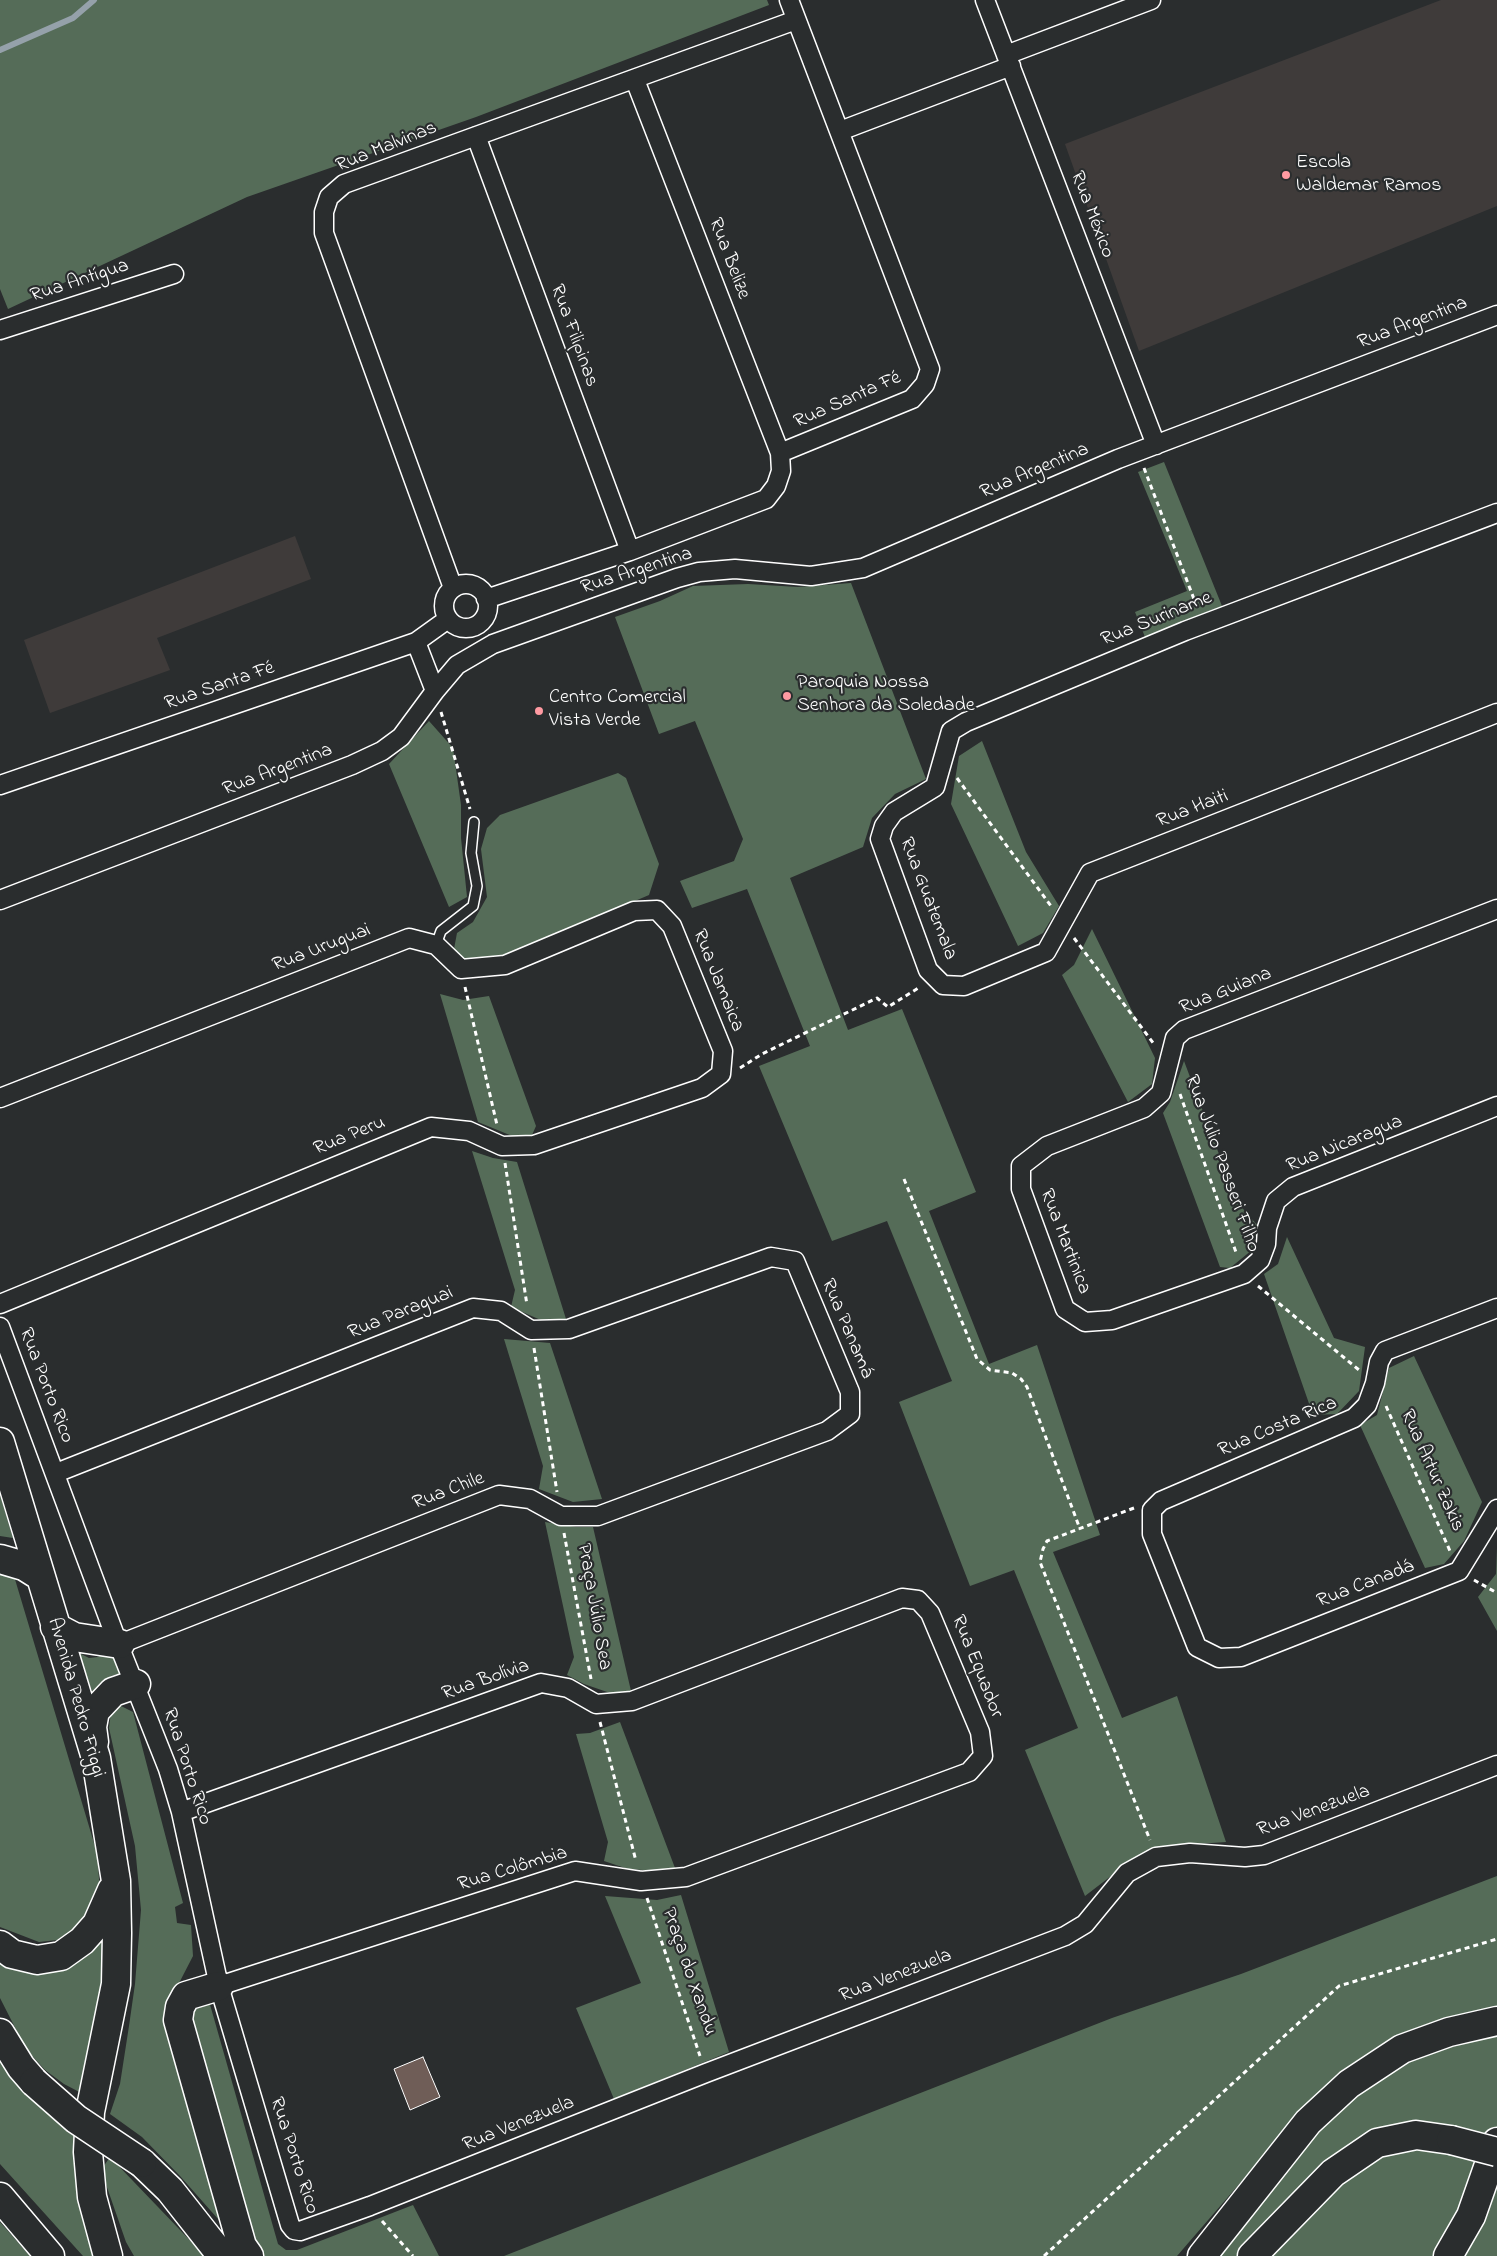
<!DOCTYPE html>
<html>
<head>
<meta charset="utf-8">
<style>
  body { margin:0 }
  canvas { display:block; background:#2a2d2e }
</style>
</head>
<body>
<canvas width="1497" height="2256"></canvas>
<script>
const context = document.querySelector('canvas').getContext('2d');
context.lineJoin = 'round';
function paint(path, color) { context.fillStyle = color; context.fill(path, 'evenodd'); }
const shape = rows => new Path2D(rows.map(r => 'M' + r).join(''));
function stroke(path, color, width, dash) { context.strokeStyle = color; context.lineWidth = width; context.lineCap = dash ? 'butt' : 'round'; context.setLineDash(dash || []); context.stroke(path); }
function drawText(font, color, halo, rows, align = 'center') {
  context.font = font + ' "Indie Flower",sans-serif'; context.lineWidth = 4.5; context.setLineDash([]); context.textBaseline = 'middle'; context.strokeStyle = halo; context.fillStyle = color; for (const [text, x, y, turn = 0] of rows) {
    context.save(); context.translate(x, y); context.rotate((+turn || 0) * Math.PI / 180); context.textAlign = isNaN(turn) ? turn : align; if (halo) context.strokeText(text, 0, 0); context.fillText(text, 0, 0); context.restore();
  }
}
const built = shape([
  [1441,0,1497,0,1497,206,1139,351,1065,144],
  [295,536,311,579,157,638,170,670,50,713,24,640]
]);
const green = shape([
  [0,0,767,0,769,5,476,117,247,197,8,309,0,289],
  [1164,462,1224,611,1147,642,1135,612,1187,591,1138,472],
  [851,583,926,779,895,794,872,818,863,847,790,878,848,1030,902,1009,976,1192,929,1211,989,1364,1037,1345,1100,1535,1053,1552,1122,1718,1177,1696,1226,1842,1168,1846,1137,1856,1085,1896,1025,1750,1078,1728,1014,1570,970,1586,899,1402,952,1381,887,1221,832,1241,759,1066,810,1046,747,889,692,908,680,881,734,861,743,839,695,721,659,734,615,617,660,601,693,586,748,584,798,587],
  [429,721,453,748,461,805,461,838,467,897,449,907,389,764],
  [982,741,1026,852,1059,906,1043,933,1018,946,951,804,959,756],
  [618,773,626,778,659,864,649,895,494,961,468,963,454,949,457,933,473,922,487,897,481,849,487,828,500,815],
  [1092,929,1155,1058,1152,1084,1128,1102,1062,975,1074,965],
  [440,994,463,1000,489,996,536,1126,532,1135,517,1138,478,1122],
  [1184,1061,1237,1202,1258,1226,1252,1250,1230,1268,1220,1267,1163,1113,1170,1102],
  [472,1151,493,1158,517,1162,566,1319,543,1321,511,1307,515,1290],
  [1287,1237,1334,1338,1365,1347,1359,1391,1337,1414,1313,1415,1264,1274,1278,1264],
  [504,1339,550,1343,602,1499,573,1502,539,1489,543,1466],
  [1414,1356,1482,1502,1464,1541,1444,1564,1425,1568,1360,1425,1377,1415,1389,1368],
  [0,1495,13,1538,0,1536],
  [545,1522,576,1527,593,1527,631,1691,613,1694,584,1684,567,1675,574,1657],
  [1497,1548,1497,1631,1478,1597,1496,1574],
  [0,1567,14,1576,97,1853,100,1892,85,1924,57,1940,39,1942,0,1927],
  [111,1649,121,1673,111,1676,94,1697,79,1653,89,1658,98,1657],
  [119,1705,133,1712,183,1903,175,1907,177,1923,191,1925,193,1956,177,1987,226,2228,180,2176,142,2137,110,2114,120,2084,129,2026,135,1984,141,1910,135,1846,109,1728,111,1712],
  [620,1722,675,1868,658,1871,628,1869,604,1861,608,1842,576,1734,590,1733],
  [1497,1876,1497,2256,1212,2256,1298,2116,1177,2256,504,2256,1112,2018,1241,1974],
  [681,1895,729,2052,614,2099,576,2008,641,1983,605,1896,657,1900],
  [113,1922,89,2097,64,2084,45,2070,26,2049,0,1998,0,1963,6,1963],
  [209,2001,278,2244,286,2250,297,2250,413,2205,439,2256,256,2256,188,2022,192,2011,197,2006],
  [0,2056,56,2120,76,2134,74,2164,79,2193,99,2256,83,2256,0,2164],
  [110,2157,205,2256,134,2256,126,2242,101,2170],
  [0,2222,30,2256,0,2256]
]);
const stream = shape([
  [0,50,73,18,94,0]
]);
const building = shape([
  [423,2057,440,2097,410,2110,394,2069,423,2057]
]);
const path = shape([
  [1144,468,1197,607],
  [441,712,470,809],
  [957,778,1051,906],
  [1074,938,1154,1044],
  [465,987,497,1125],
  [740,1068,762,1054,877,998,888,1007,920,987],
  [1180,1094,1237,1255],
  [505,1163,527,1305],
  [904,1179,977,1359,990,1370,1012,1373,1021,1379,1027,1387,1080,1529],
  [1258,1286,1359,1370],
  [534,1348,557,1492],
  [1386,1406,1450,1551],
  [1134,1508,1047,1541,1043,1549,1040,1562,1150,1840],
  [564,1533,591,1679],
  [1474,1580,1497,1593],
  [600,1722,636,1861],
  [647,1898,700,2056],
  [382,2221,413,2256],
  [1044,2256,1339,1986,1497,1939]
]);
const service = shape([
  [436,945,441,931,473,906,477,886,471,853,474,822]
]);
const minor = shape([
  [985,0,1156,445],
  [1006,55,1151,0],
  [840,131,1011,66],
  [476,136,630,551],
  [0,330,174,274],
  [780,453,912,399,925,384,930,369,789,0],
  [1497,513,1185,631,966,722,951,731,935,787,894,812,884,826,880,839,928,970,943,985,964,986,1046,952,1090,873,1497,713],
  '444 606a22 22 0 1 1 44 0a22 22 0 1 1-44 0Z',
  [453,588,324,233,324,212,329,197,344,184,796,20],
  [486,599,630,551,766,499,776,486,781,471,780,453,635,80],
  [416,642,435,691],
  [0,785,416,642,448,619],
  [0,900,352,765,382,751,401,737,435,691,457,665,493,644,677,578,699,572,735,569,811,576,863,568,1118,459,1497,315],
  [1497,909,1184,1030,1175,1038,1161,1093,1144,1108,1047,1146,1021,1166,1021,1189,1065,1309,1085,1322,1112,1320,1244,1274,1260,1260,1266,1244,1267,1228,1276,1201,1293,1187,1497,1106],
  [0,1098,409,938,436,945,461,969,505,965,634,911,657,910,672,926,723,1051,721,1074,702,1088,534,1145,502,1146,469,1131,431,1127,0,1304],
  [1497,1308,1385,1351,1379,1362,1375,1383,1367,1405,1354,1418,1161,1501,1152,1510,1152,1534,1197,1647,1219,1658,1241,1657,1459,1571,1497,1509],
  [0,1327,114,1633,168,1769,181,1812,219,1986,290,2225,294,2230,300,2231,370,2206,706,2073,1065,1936,1085,1924,1127,1873,1156,1857,1190,1853,1245,1857,1264,1855,1497,1765],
  [56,1473,473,1308,501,1311,531,1330,569,1329,771,1257,795,1261,850,1392,850,1414,827,1431,598,1516,561,1516,530,1499,499,1495,120,1644],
  [181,1812,541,1683,568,1688,596,1704,632,1701,902,1598,918,1600,930,1613,980,1732,983,1756,969,1772,686,1877,641,1881,575,1871,219,1986]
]);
const primary = shape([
  [0,1442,96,1758,116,1881,117,1933,116,1984,90,2112,88,2152,92,2197,108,2256],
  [0,1559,24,1566,40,1576],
  [55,1627,74,1637,120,1644],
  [94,1742,92,1727,95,1711,113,1692,136,1684],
  [0,1945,12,1954,37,1960,61,1956,82,1941,97,1924,112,1890],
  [219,1986,186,1996,180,2007,178,2020,242,2246,249,2256],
  [0,2033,21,2067,34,2082],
  [142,2163,170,2190,222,2256],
  [1202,2256,1308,2122,1349,2084,1402,2049,1449,2032,1497,2021],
  [1252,2256,1333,2173,1377,2143,1416,2135,1451,2140],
  [1448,2256,1471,2216,1497,2142]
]);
const motorway = shape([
  [0,2197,50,2256]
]);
const primaryBridge = shape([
  [34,2082,76,2119,142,2163],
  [1451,2140,1497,2152]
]);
const markers = [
  [1286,175,5,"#ff9aa2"],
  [787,696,5,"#ff9aa2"],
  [539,711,5,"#ff9aa2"]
];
const streetNames = [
  ["Rua Malvinas",387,148,-22],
  ["Rua México",1091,215,69],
  ["Rua Belize",728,259,69],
  ["Rua Antígua",80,282,-18],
  ["Rua Argentina",1413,324,-21],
  ["Rua Filipinas",573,336,70],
  ["Rua Santa Fé",848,401,-24],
  ["Rua Argentina",1035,472,-23],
  ["Rua Argentina",637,572,-18],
  ["Rua Suriname",1157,620,-22],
  ["Rua Santa Fé",220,687,-19],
  ["Rua Argentina",278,771,-21],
  ["Rua Haiti",1193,810,-21],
  ["Rua Guatemala",927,899,69],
  ["Rua Uruguai",322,949,-21],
  ["Rua Jamaica",717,981,68],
  ["Rua Guiana",1226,992,-22],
  ["Rua Peru",350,1137,-22],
  ["Rua Nicaragua",1345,1145,-22],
  ["Rua Júlio Passeri Filho",1221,1164,70],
  ["Rua Martinica",1064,1242,69],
  ["Rua Paraguai",401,1314,-22],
  ["Rua Panamá",846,1329,67],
  ["Rua Porto Rico",45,1386,69],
  ["Rua Costa Rica",1278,1428,-23],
  ["Rua Artur Zakis",1431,1471,66],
  ["Rua Chile",449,1492,-21],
  ["Rua Canadá",1366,1585,-21],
  ["Praça Júlio Sea",593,1607,80],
  ["Rua Equador",976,1667,68],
  ["Rua Bolívia",486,1681,-19],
  ["Avenida Pedro Friggi",75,1698,74],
  ["Rua Porto Rico",186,1767,72],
  ["Rua Venezuela",1314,1812,-20],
  ["Rua Colômbia",513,1870,-17],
  ["Praça do Xandu",688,1972,71],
  ["Rua Venezuela",896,1977,-21],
  ["Rua Venezuela",519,2125,-22],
  ["Rua Porto Rico",293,2156,72]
];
const poiNames = [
  ["Escola",1296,164],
  ["Waldemar Ramos",1296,187],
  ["Paroquia Nossa",797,684],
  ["Senhora da Soledade",797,707],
  ["Centro Comercial",549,699],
  ["Vista Verde",549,722]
];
paint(built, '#3f3b3a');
paint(green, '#556c58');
stroke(stream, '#95a1aa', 6);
paint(building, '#6f5d57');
stroke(building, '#fff', 1);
stroke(service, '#fff', 12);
stroke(minor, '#fff', 21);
stroke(primary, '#fff', 31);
stroke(motorway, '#fff', 31);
stroke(path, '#fff', 3, [5, 4]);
stroke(service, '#2a2d2e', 9);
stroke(minor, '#2a2d2e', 18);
stroke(primary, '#2a2d2e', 28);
stroke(motorway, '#2a2d2e', 28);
stroke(primaryBridge, '#fff', 31, []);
stroke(primaryBridge, '#2a2d2e', 28);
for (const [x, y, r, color] of markers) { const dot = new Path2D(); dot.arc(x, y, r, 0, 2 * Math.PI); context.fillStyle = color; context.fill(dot); stroke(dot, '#2a2d2e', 2); }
drawText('20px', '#fff', '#2a2d2e', streetNames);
drawText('20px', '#fff', '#2a2d2e', poiNames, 'left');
</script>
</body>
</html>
